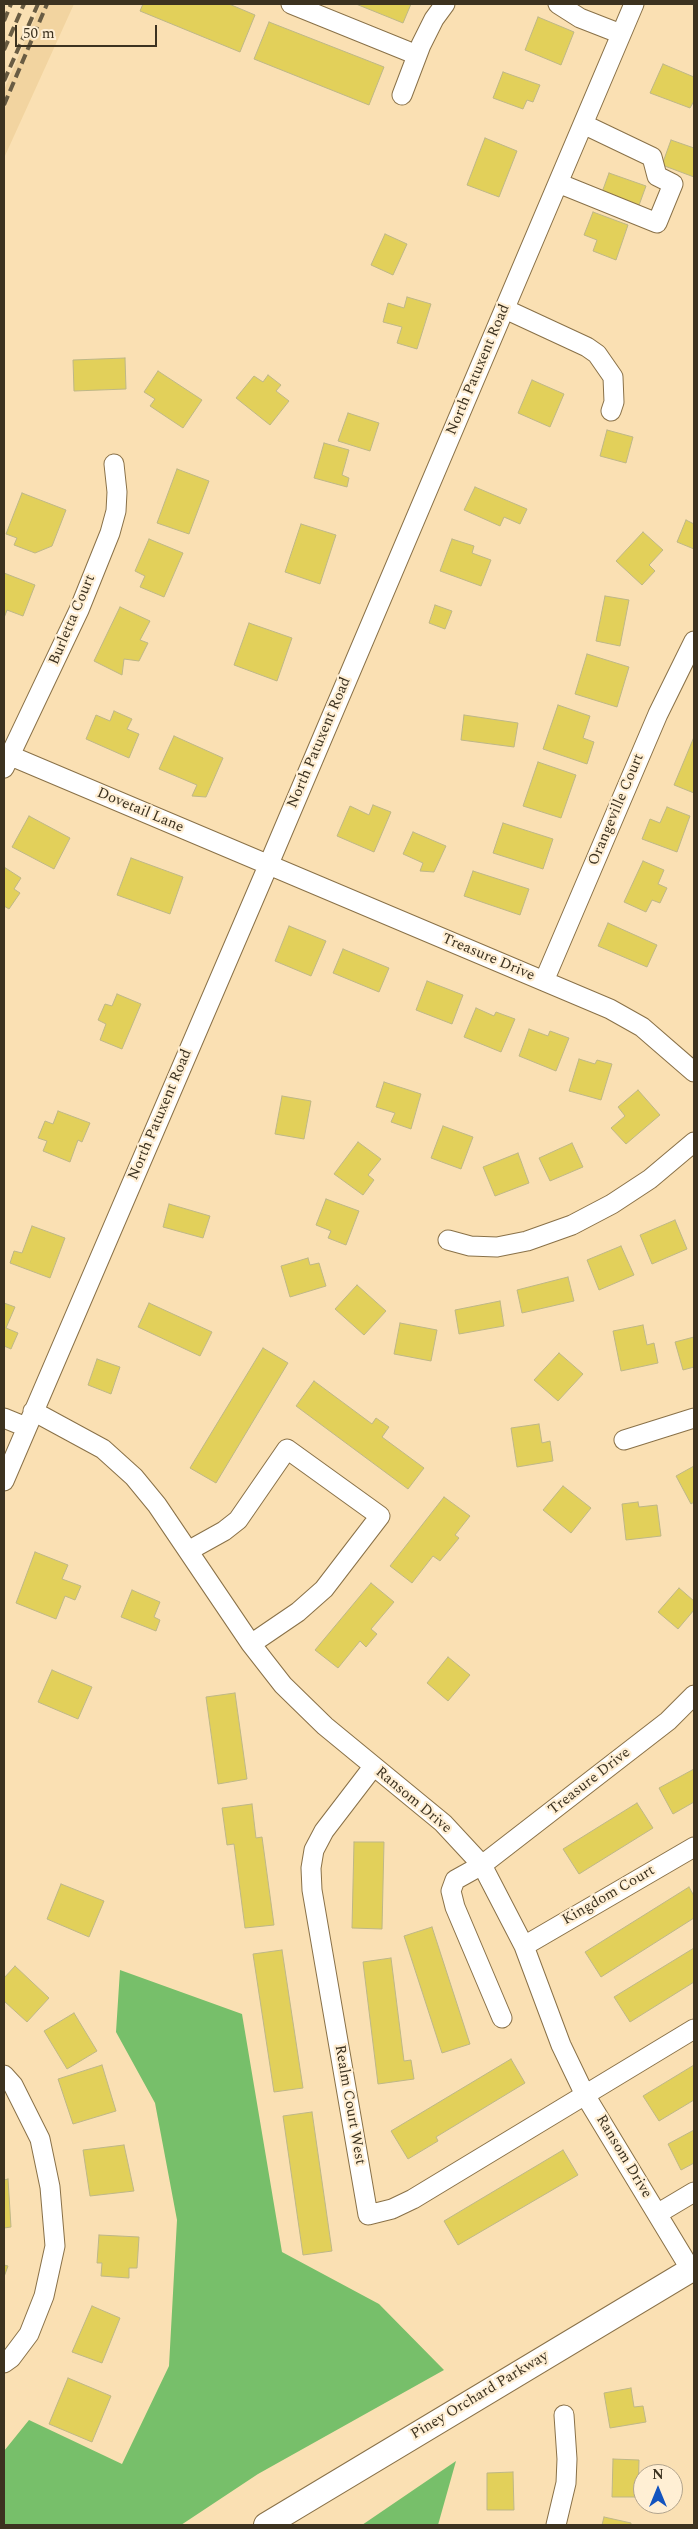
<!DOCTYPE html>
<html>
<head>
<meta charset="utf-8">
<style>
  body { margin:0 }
  #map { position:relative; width:698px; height:2529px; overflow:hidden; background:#fae0b3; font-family:Spectral,serif }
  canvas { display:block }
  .frame { position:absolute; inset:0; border:5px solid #3c3220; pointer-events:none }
  .north { position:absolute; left:633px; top:2464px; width:50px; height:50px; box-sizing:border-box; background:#ffefd4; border:1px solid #b1a38c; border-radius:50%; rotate:0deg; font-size:14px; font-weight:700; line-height:20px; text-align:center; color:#3c3220 }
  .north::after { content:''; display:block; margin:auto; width:18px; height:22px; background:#1454bf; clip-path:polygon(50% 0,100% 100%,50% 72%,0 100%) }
  .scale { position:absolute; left:15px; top:25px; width:142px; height:22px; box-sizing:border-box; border:2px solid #3c3220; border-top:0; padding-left:6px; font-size:15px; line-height:18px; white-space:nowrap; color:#3c3220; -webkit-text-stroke:4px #ffefd4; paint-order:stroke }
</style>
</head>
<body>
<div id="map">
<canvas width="698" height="2529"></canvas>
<div class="frame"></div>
<div class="north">N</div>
<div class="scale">50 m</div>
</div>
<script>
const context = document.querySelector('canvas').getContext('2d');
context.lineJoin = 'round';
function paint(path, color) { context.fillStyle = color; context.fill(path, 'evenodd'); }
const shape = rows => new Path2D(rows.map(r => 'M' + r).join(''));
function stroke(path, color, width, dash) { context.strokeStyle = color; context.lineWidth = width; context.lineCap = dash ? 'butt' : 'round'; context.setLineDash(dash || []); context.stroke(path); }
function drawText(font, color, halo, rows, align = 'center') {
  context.font = font + ' Spectral,serif'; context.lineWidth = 4.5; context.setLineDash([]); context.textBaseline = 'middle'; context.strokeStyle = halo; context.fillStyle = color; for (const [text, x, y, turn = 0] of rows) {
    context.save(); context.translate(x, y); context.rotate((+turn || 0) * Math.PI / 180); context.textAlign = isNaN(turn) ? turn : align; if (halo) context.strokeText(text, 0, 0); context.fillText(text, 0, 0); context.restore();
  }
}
const built = shape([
  [41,4,74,4,4,158,4,90]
]);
const forest = shape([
  [120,1970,242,2014,282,2252,379,2304,444,2370,258,2474,181,2525,4,2525,4,2451,29,2420,122,2464,169,2366,177,2220,155,2103,116,2032],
  [456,2461,438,2525,362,2525]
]);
const building = shape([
  [143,4,229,4,255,15,240,52,140,11,143,4],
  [356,4,411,4,403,23,356,4],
  [538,17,574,32,561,65,525,50,538,17],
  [269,22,384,67,369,105,254,59,269,22],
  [663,64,694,77,694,101,690,108,650,93,663,64],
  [503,72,540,85,533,102,527,100,523,109,493,98,503,72],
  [485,138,517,151,499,197,467,185,485,138],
  [671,140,694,148,694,177,662,165,671,140],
  [609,173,646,186,638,208,601,195,609,173],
  [593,212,628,225,616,260,593,251,597,240,584,235,593,212],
  [385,234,407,244,393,275,371,265,385,234],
  [407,297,431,304,417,349,397,343,402,327,383,322,388,303,404,308,407,297],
  [125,358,126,389,74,391,73,360,125,358],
  [158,371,202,400,183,428,150,406,155,399,144,392,158,371],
  [268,375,281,385,276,391,289,401,270,425,236,398,254,376,263,382,268,375],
  [532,380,564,394,550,427,518,413,532,380],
  [348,413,379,423,370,451,338,441,348,413],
  [607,430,633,437,626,463,600,456,607,430],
  [324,443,349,450,342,475,349,478,347,487,314,478,324,443],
  [177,469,209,481,189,534,157,523,177,469],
  [475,487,527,509,520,524,504,517,500,526,464,510,475,487],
  [22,493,66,510,52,546,35,553,14,545,17,538,6,534,22,493],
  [686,520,694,524,694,549,677,542,686,520],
  [301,524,336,535,320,584,285,572,301,524],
  [643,532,663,550,649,565,655,571,642,585,616,561,643,532],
  [149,539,183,553,164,597,140,587,145,576,135,571,149,539],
  [452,539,474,546,472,553,491,560,481,586,440,571,452,539],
  [4,573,35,585,23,616,7,610,4,618,4,573],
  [605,596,629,600,620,646,596,641,605,596],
  [435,605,452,611,445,629,429,623,435,605],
  [120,607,150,621,140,640,148,643,139,661,124,659,122,675,94,661,120,607],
  [249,623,292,638,277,681,234,665,249,623],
  [587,654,629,667,617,707,575,694,587,654],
  [558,705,590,716,583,738,594,742,587,764,543,749,558,705],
  [114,711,132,719,127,729,139,734,129,758,86,739,96,715,110,721,114,711],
  [464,715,518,723,514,747,461,740,464,715],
  [174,736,223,758,206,797,192,796,197,785,159,769,174,736],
  [694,737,694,793,674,785,694,737],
  [538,762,576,775,561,818,523,806,538,762],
  [373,805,391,812,374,852,337,836,350,806,369,815,373,805],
  [667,807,690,816,677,852,642,839,650,819,660,823,667,807],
  [29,816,70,838,54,869,12,847,29,816],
  [503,823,553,839,543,869,493,853,503,823],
  [413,832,446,846,434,872,420,871,423,863,403,854,413,832],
  [131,858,183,877,170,914,117,895,131,858],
  [643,861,664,870,658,884,667,888,660,903,652,900,646,912,624,902,643,861],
  [4,867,21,878,14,889,20,893,9,909,4,906,4,867],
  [473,871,529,889,520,915,464,896,473,871],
  [608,923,657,945,647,967,598,946,608,923],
  [289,926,326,941,311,976,275,961,289,926],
  [343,949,389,968,379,992,333,973,343,949],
  [427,981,463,995,452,1024,416,1010,427,981],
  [117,994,141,1004,122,1049,100,1040,106,1024,98,1020,105,1004,112,1006,117,994],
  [476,1008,494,1016,496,1012,515,1019,501,1052,464,1037,476,1008],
  [529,1029,548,1036,550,1031,569,1038,556,1071,519,1056,529,1029],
  [579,1059,595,1064,597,1060,612,1064,601,1100,569,1091,579,1059],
  [384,1082,421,1094,411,1129,391,1122,395,1113,376,1107,384,1082],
  [638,1090,660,1115,626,1144,611,1128,625,1116,618,1107,638,1090],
  [282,1096,311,1101,304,1139,275,1134,282,1096],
  [58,1111,90,1123,82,1142,78,1140,70,1162,43,1151,47,1141,38,1138,45,1121,53,1124,58,1111],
  [443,1126,473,1137,461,1169,431,1158,443,1126],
  [358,1142,381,1159,368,1175,374,1180,363,1195,334,1174,358,1142],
  [572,1143,583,1167,550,1181,539,1158,572,1143],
  [518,1153,529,1183,495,1196,483,1167,518,1153],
  [326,1199,359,1211,346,1245,328,1238,331,1231,316,1225,326,1199],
  [169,1204,210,1216,203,1238,163,1227,169,1204],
  [675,1220,687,1249,652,1264,640,1235,675,1220],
  [32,1226,65,1238,50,1278,10,1263,14,1251,22,1253,32,1226],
  [621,1246,634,1275,599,1290,587,1260,621,1246],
  [308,1258,310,1265,319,1263,326,1286,290,1297,281,1266,308,1258],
  [568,1277,574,1301,522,1313,517,1290,568,1277],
  [357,1285,386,1311,364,1335,335,1309,357,1285],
  [500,1301,504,1326,459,1334,455,1310,500,1301],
  [4,1303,15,1307,6,1328,18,1333,11,1349,4,1346,4,1303],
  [149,1303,212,1332,200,1356,138,1327,149,1303],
  [400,1323,437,1330,431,1361,394,1354,400,1323],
  [643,1325,647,1345,654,1343,658,1363,621,1371,613,1331,643,1325],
  [694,1337,694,1367,683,1370,675,1342,694,1337],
  [263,1348,288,1363,216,1483,190,1468,263,1348],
  [559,1353,583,1374,558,1401,534,1380,559,1353],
  [97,1359,120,1367,111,1394,88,1385,97,1359],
  [314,1381,372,1424,376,1418,389,1427,382,1437,424,1468,408,1489,296,1406,314,1381],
  [539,1424,542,1443,550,1441,553,1461,517,1467,511,1428,539,1424],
  [694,1466,694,1502,691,1504,676,1476,694,1466],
  [563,1486,591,1508,571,1533,543,1510,563,1486],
  [444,1497,470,1516,455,1535,459,1538,440,1561,433,1556,412,1583,390,1566,444,1497],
  [638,1502,639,1507,657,1505,661,1536,626,1540,622,1504,638,1502],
  [35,1552,68,1565,62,1579,81,1586,75,1600,65,1596,56,1619,16,1603,35,1552],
  [371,1583,394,1602,371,1629,377,1634,366,1647,360,1641,338,1668,315,1650,371,1583],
  [679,1588,694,1601,694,1610,678,1629,658,1612,679,1588],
  [132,1590,160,1602,154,1617,160,1620,156,1631,121,1617,132,1590],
  [448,1657,470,1675,448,1701,427,1683,448,1657],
  [52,1670,92,1687,78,1719,38,1702,52,1670],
  [235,1693,247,1779,218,1784,206,1697,235,1693],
  [694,1769,694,1802,673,1814,659,1788,694,1769],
  [637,1803,653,1828,579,1874,563,1849,637,1803],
  [252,1804,256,1838,262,1837,274,1925,245,1928,234,1844,227,1845,222,1808,252,1804],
  [354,1842,384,1842,382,1929,352,1928,354,1842],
  [61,1884,104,1901,89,1937,47,1919,61,1884],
  [689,1887,694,1896,694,1918,601,1977,585,1952,689,1887],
  [432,1927,470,2044,442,2053,404,1936,432,1927],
  [694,1948,694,1982,630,2022,614,1997,694,1948],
  [282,1950,303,2088,274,2092,253,1954,282,1950],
  [391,1958,404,2061,411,2060,414,2079,378,2084,363,1962,391,1958],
  [15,1966,49,1998,27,2022,4,2001,4,1978,15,1966],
  [74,2013,97,2051,67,2069,44,2031,74,2013],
  [511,2059,525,2083,436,2137,438,2141,408,2159,391,2131,511,2059],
  [102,2065,116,2111,73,2124,58,2079,102,2065],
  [694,2065,694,2100,659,2121,643,2096,694,2065],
  [312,2112,332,2251,303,2255,283,2116,312,2112],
  [694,2130,694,2163,681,2170,668,2144,694,2130],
  [124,2145,134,2191,90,2196,83,2150,124,2145],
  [563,2150,578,2175,458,2245,444,2221,563,2150],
  [8,2179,11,2227,4,2228,4,2180,8,2179],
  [99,2235,139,2237,137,2268,129,2268,129,2278,101,2276,102,2263,97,2263,99,2235],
  [4,2265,8,2266,4,2277,4,2265],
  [92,2306,120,2318,102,2363,72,2352,92,2306],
  [68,2378,111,2396,92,2442,49,2424,68,2378],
  [631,2388,634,2407,643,2406,646,2422,610,2428,604,2393,631,2388],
  [613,2459,639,2460,638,2497,612,2497,613,2459],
  [513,2472,514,2510,487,2510,487,2473,513,2472],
  [604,2517,631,2523,631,2525,602,2525,604,2517]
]);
const minor = shape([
  [291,4,417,55],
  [558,4,580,18,621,34],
  [402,95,421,45,434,19,445,4],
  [558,183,657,223,673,184,657,176,652,157,583,124],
  [505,309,587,347,597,354,613,377,614,402,611,411],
  [11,756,610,1009,642,1027,694,1072],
  [4,768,79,610,110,533,116,511,117,492,114,464],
  [544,981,658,714,694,641],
  [448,1240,470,1246,497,1247,527,1241,572,1225,612,1204,650,1179,694,1142],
  [33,1411,103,1449,134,1477,157,1505,251,1644,283,1685,325,1726,443,1823,482,1865,524,1946,561,2045,585,2095,691,2270],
  [4,1418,26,1427],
  [624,1440,694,1418],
  [4,1481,268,866,634,4],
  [188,1551,224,1531,238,1520,287,1449,380,1516,324,1589,298,1612,251,1644],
  [373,1767,324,1831,314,1850,311,1868,312,1890,368,2215,392,2209,413,2199,694,2029],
  [524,1946,694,1847],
  [502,2018,455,1907,451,1891,455,1880,482,1865,668,1721,694,1695],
  [4,2075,13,2085,40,2139,50,2187,55,2246,44,2296,29,2334,11,2358,4,2363],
  [657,2214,694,2192],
  [556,2525,566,2483,567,2459,564,2415]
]);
const major = shape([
  [266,2525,694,2268]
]);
const rail = shape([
  [4,21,11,4],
  [4,50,24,4],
  [4,81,38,4],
  [4,105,47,4]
]);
const streetNames = [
  ["North Patuxent Road",479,370,-67],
  ["Burletta Court",73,620,-67],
  ["North Patuxent Road",320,743,-67],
  ["Orangeville Court",617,810,-67],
  ["Dovetail Lane",140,811,23],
  ["Treasure Drive",488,958,23],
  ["North Patuxent Road",161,1115,-67],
  ["Treasure Drive",590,1782,-38],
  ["Ransom Drive",413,1801,40],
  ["Kingdom Court",609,1896,-30],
  ["Realm Court West",349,2105,80],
  ["Ransom Drive",623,2157,59],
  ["Piney Orchard Parkway",480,2396,-31]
];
paint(built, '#f2d4a0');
paint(forest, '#77bf6a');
paint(building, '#e2d05a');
stroke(building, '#beb787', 1);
stroke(minor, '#897148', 21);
stroke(major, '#897148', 26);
stroke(minor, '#fff', 19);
stroke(major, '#fff', 24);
stroke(rail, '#695c43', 4, [10, 5]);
drawText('15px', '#3c3220', '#ffefd4', streetNames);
</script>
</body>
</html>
